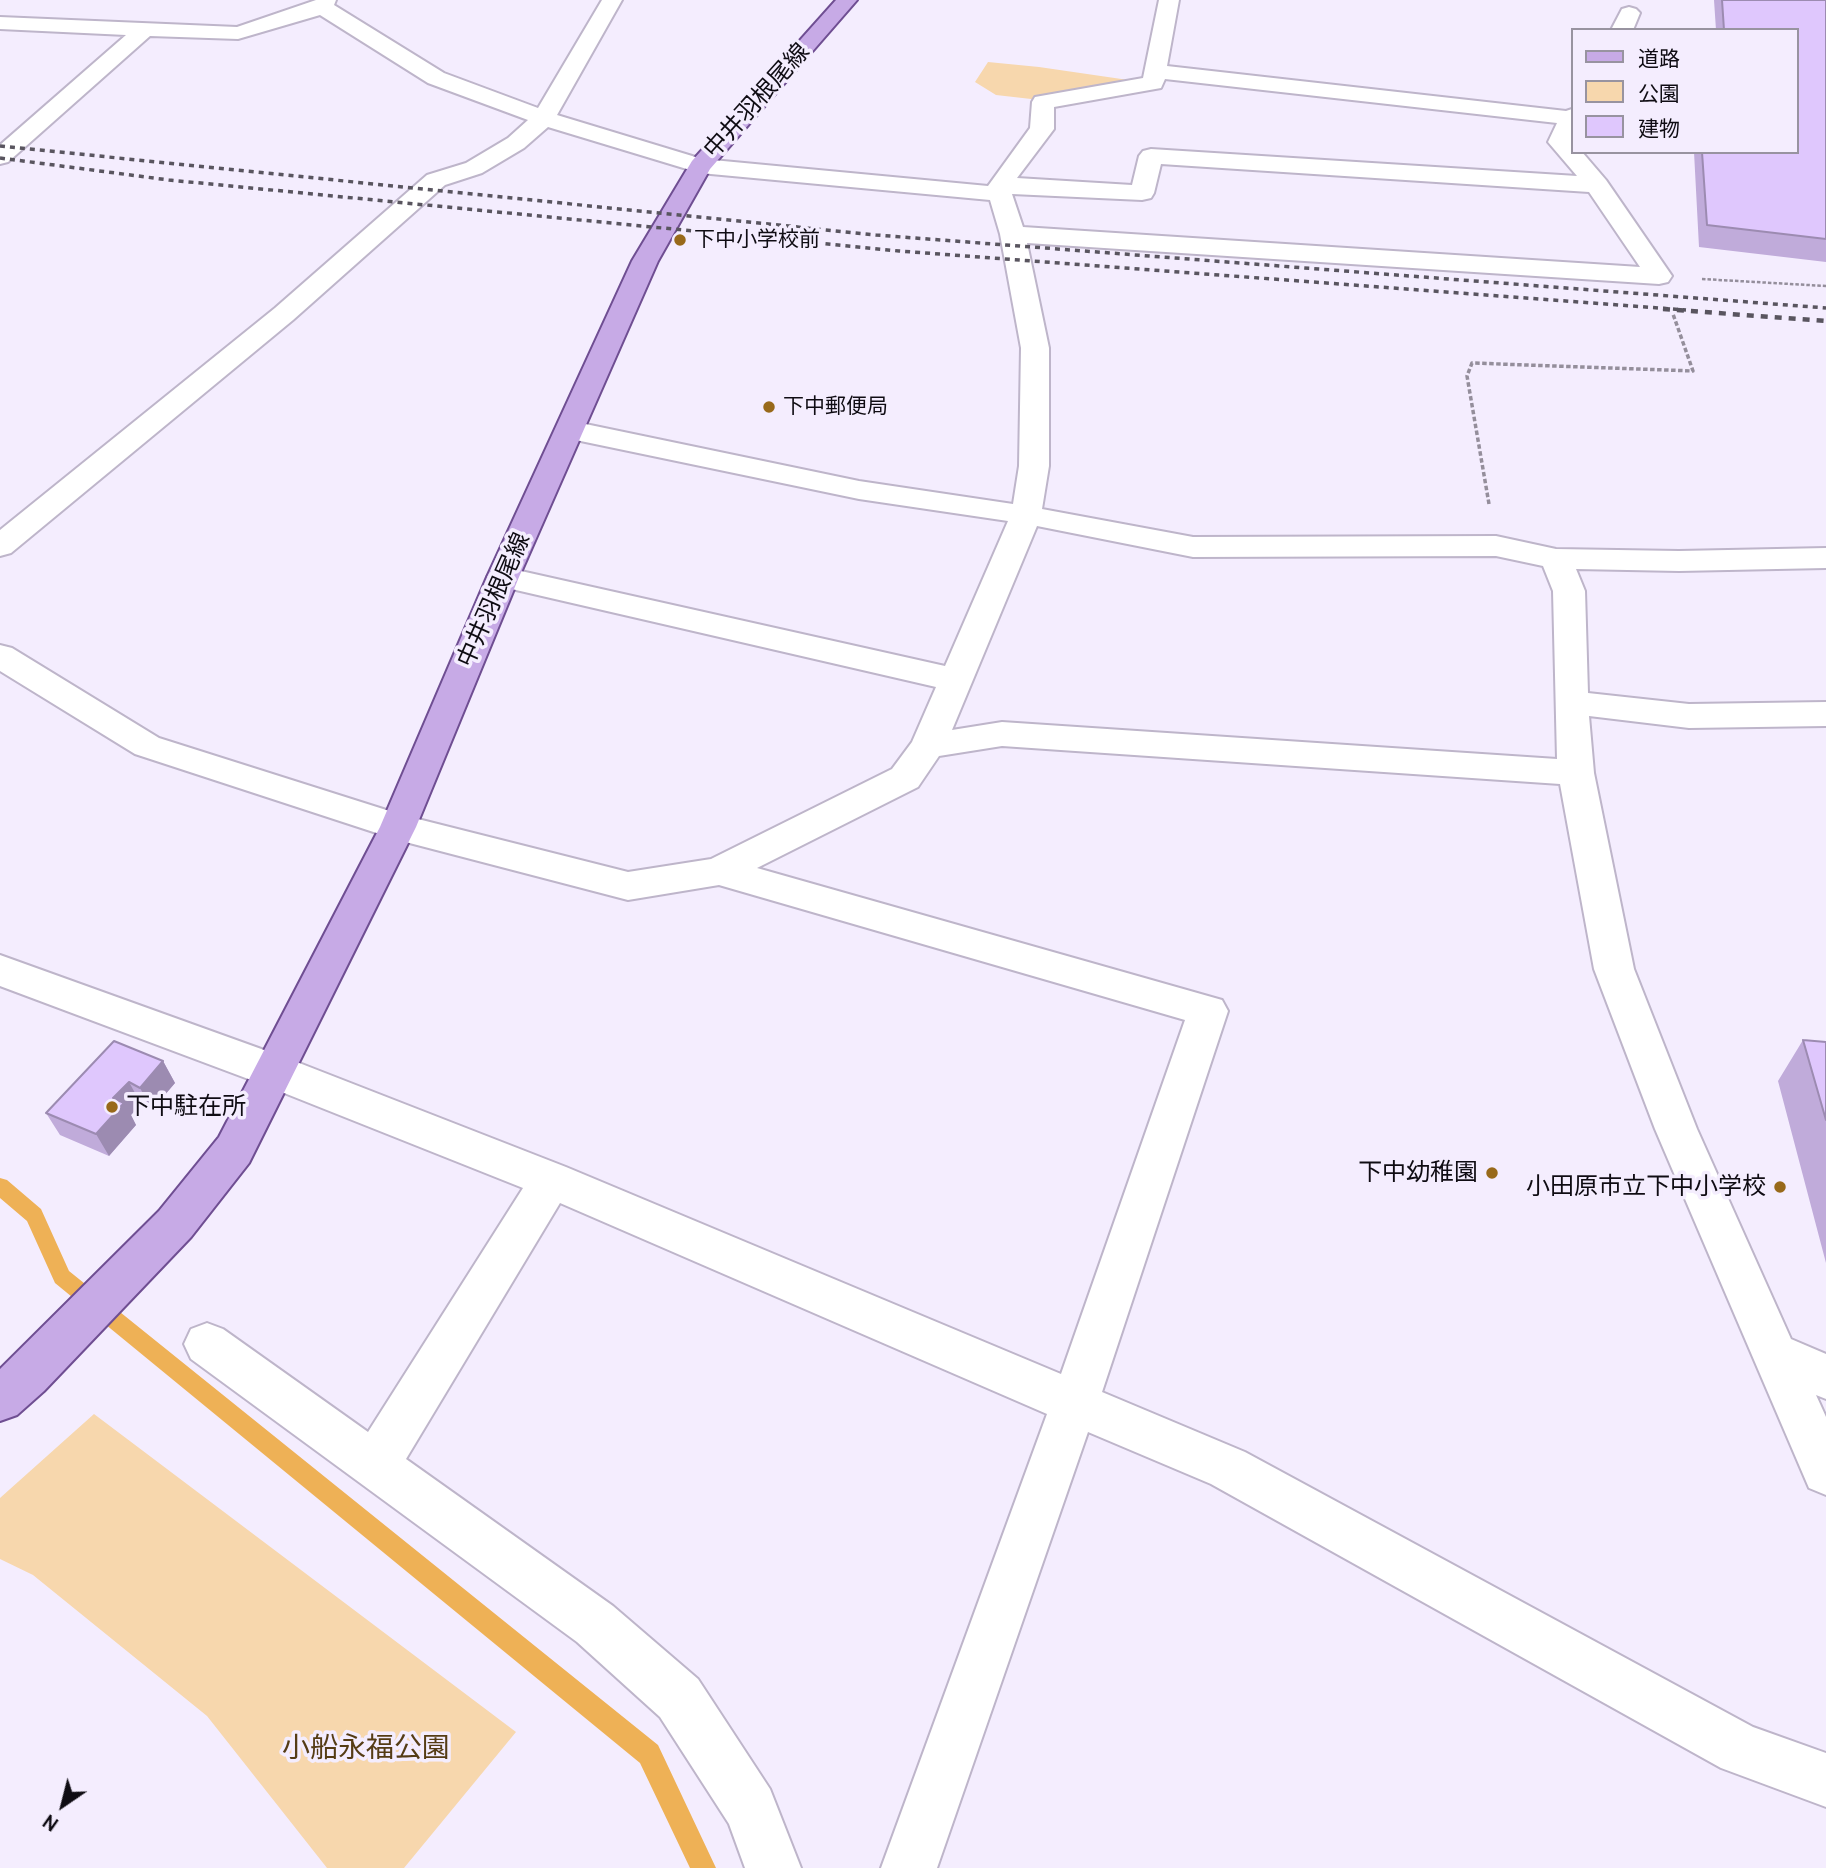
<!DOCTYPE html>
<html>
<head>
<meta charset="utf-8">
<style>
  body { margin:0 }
  #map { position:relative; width:1826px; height:1868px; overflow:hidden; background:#f4edfe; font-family:Cabin,"Noto Sans JP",sans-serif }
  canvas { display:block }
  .legend { position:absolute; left:1571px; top:28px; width:228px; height:126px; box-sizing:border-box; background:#f4edfe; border:2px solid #9893a0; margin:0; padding:9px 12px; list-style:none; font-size:21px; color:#0f0c13 }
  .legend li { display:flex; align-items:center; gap:14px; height:35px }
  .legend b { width:35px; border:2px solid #9893a0 }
  .north { position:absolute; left:28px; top:1770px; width:70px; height:70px; -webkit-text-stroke:5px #f4edfe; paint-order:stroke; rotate:215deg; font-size:19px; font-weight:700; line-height:28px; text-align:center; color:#0f0c13 }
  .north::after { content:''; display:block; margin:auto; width:24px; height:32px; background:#0f0c13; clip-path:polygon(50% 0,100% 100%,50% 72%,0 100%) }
</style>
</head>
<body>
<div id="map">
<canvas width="1826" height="1868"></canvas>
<ul class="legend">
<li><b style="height:9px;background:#c7aae6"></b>道路</li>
<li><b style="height:19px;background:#f7d7ad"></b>公園</li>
<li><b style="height:19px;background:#dfc7fd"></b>建物</li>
</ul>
<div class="north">N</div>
</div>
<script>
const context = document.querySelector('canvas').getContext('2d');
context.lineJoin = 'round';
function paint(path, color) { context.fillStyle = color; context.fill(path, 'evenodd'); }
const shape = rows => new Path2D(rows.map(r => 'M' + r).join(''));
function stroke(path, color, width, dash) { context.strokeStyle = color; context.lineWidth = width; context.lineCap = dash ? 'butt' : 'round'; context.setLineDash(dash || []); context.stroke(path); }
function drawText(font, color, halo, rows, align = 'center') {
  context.font = font + ' Cabin,"Noto Sans JP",sans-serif'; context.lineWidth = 7; context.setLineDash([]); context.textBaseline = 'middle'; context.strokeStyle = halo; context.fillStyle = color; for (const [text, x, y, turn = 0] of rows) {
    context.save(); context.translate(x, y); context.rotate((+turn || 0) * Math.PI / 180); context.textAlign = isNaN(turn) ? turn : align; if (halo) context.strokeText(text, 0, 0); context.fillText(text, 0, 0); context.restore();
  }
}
const green = shape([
  [988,62,1039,67,1142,82,1040,100,996,95,975,82],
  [94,1414,516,1732,404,1868,327,1868,207,1716,33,1575,0,1559,0,1498]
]);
const stream = shape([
  [0,1178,7,1180,41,1209,69,1271,658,1745,716,1868,690,1868,640,1763,55,1283,27,1221,0,1198,0,1178]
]);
const pathFar1 = shape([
  [1702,279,1826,286]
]);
const path = shape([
  [1489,504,1467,376,1472,363,1693,371,1673,314]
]);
const minor = shape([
  [316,0,336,0,334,5,444,73,538,108,602,0,622,0,557,115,702,159,988,186,1030,128,1032,102,1035,97,1143,78,1159,0,1179,0,1167,66,1566,111,1572,109,1572,152,1582,152,1606,180,1672,276,1668,282,1659,284,1027,243,1049,348,1049,466,1042,509,1193,537,1496,536,1556,549,1679,551,1826,548,1826,568,1679,571,1576,569,1585,591,1588,693,1689,704,1826,702,1826,726,1689,728,1589,716,1594,773,1634,969,1697,1129,1791,1339,1826,1354,1826,1399,1816,1395,1826,1417,1826,1495,1809,1488,1655,1129,1594,969,1560,784,1002,746,939,756,918,787,757,868,1222,1000,1228,1011,1102,1392,1245,1452,1753,1727,1826,1753,1826,1807,1721,1768,1211,1484,1088,1432,937,1868,881,1868,1047,1414,560,1203,406,1459,613,1606,698,1679,770,1789,801,1868,745,1868,729,1824,660,1717,577,1642,191,1359,184,1344,191,1329,207,1323,223,1329,368,1432,523,1188,259,1083,0,986,0,955,289,1059,566,1167,1061,1374,1185,1020,719,885,628,900,398,840,135,754,0,671,0,645,12,648,159,738,402,815,628,872,711,859,892,769,912,742,936,687,503,587,492,584,487,577,492,570,503,567,945,666,1008,521,859,499,571,439,561,436,557,430,561,424,571,421,859,481,1013,504,1019,466,1021,348,1000,234,990,200,700,173,548,127,524,148,482,173,445,185,293,320,11,553,0,556,0,530,275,308,427,175,466,163,508,138,528,120,428,83,320,15,238,39,150,36,8,162,0,164,0,145,126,35,0,29,0,17,237,27,316,0],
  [1165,79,1557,123,1548,142,1577,176,1151,149,1143,151,1139,156,1132,185,1017,178,1054,129,1054,107,1161,88,1165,79],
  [1161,164,1589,192,1640,267,1023,227,1012,194,1142,200,1151,198,1154,193,1161,164],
  [1037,526,1193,557,1496,556,1543,566,1553,591,1557,759,1002,722,952,730,1037,526],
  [1629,7,1636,9,1640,13,1633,30,1611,30,1622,9,1629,7]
]);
const major = shape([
  [836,0,857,0,710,169,658,261,519,577,416,827,249,1163,191,1237,44,1391,17,1415,0,1421,0,1369,159,1211,219,1137,380,827,487,577,632,261,692,161,836,0]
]);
const railFar1 = shape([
  [0,146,876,235,1826,308],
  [0,158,169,180,899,251,1686,310]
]);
const rail = shape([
  [1663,309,1826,321]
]);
const wall = shape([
  [1714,0,1826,0,1826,262,1699,247,1694,152,1796,152,1796,30,1716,30],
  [1803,1040,1826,1042,1826,1263,1778,1081],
  [163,1061,175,1083,152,1110,141,1104,131,1115,136,1125,109,1156,60,1135,46,1113]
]);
const shadedWall = shape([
  [163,1061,175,1083,152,1110,140,1088],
  [129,1082,141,1104,131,1115,136,1125,109,1156,96,1134,113,1098]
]);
const building = shape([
  [1722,0,1826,0,1826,239,1707,225,1702,152,1796,152,1796,30,1724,30,1722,0],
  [1803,1040,1826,1042,1826,1120,1803,1040],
  [114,1041,163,1061,140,1088,129,1082,113,1098,124,1103,96,1134,46,1113,114,1041]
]);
const markers = [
  [680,240,7,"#98691a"],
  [769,407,7,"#98691a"],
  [112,1107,7,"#98691a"],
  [1492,1173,7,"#98691a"],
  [1780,1187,7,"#98691a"]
];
const farPoinames = [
  ["下中小学校前",694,240],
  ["下中郵便局",783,407]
];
const streetNames = [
  ["中井羽根尾線",757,101,-48],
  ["中井羽根尾線",494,600,-66]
];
const poiNames = [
  ["下中駐在所",126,1107,"left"],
  ["下中幼稚園",1478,1173],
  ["小田原市立下中小学校",1766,1187]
];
const nearParknames = [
  ["小船永福公園",366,1749]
];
paint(green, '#f7d7ad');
paint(stream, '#eeb156');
stroke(minor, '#beb5ca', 4);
stroke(major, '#6f4e92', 4);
stroke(pathFar1, '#948e9b', 2.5, [3.5, 2]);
stroke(path, '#948e9b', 3.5, [4.5, 2.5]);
paint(minor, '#fff');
paint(major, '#c7aae6');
stroke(railFar1, '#59555f', 3.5, [5, 5]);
stroke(rail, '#59555f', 4.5, [7, 7]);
paint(wall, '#c0abda');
paint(shadedWall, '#9c8bb1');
paint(building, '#dfc7fd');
stroke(building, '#9c8bb1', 2);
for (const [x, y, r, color] of markers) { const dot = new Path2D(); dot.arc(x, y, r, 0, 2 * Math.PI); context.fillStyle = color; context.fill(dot); stroke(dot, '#f4edfe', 2.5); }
drawText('21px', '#0f0c13', '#f4edfe', farPoinames, 'left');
drawText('24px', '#0f0c13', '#f4edfe', streetNames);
drawText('24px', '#0f0c13', '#f4edfe', poiNames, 'right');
drawText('28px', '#553c15', '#f4edfe', nearParknames);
</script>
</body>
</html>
